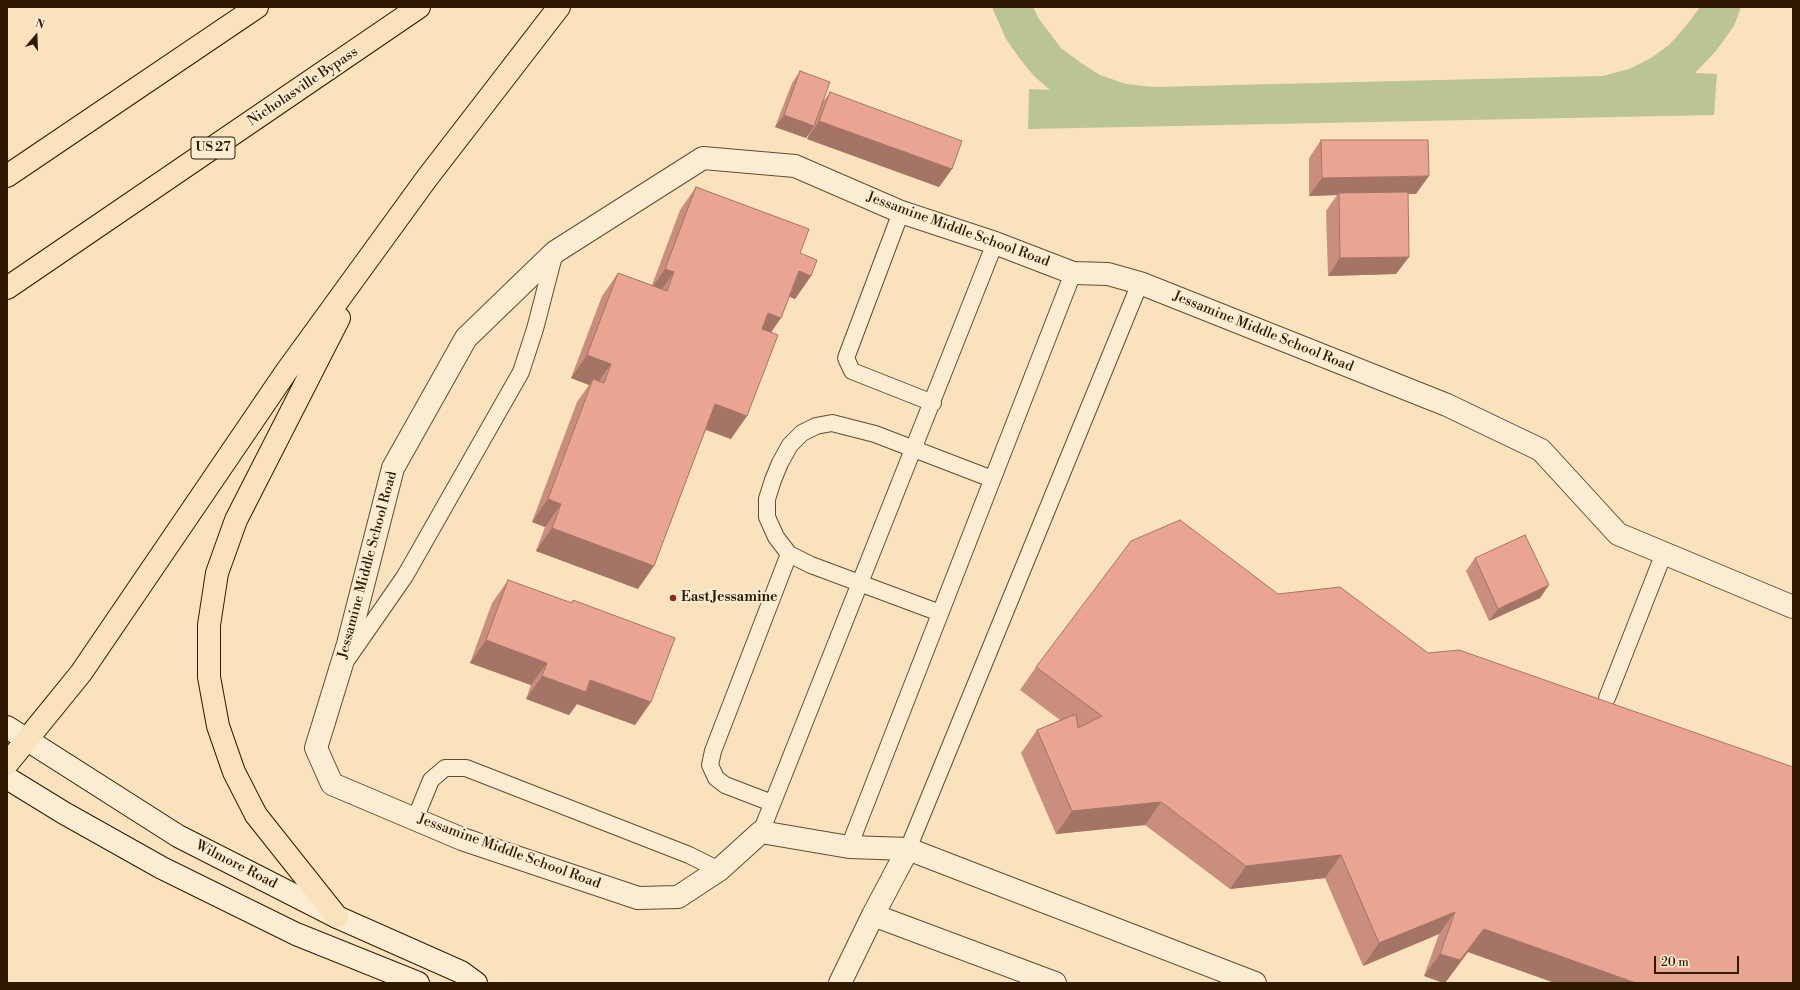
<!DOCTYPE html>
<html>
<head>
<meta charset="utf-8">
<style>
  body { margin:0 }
  #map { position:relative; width:1800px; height:990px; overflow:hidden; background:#fae2bd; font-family:"Libre Bodoni",serif }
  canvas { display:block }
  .frame { position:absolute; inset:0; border:8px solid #2f1a01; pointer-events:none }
  .north { position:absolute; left:16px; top:16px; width:40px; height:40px; -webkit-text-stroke:3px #fcecd4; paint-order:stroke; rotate:19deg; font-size:11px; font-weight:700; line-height:16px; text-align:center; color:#2f1a01 }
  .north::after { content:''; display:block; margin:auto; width:14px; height:18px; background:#2f1a01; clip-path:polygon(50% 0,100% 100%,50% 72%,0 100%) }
  .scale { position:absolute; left:1654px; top:956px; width:85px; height:18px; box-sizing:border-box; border:2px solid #2f1a01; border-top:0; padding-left:5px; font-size:12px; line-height:14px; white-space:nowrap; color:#2f1a01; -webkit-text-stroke:3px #fcecd4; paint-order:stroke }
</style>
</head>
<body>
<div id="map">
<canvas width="1800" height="990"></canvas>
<div class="frame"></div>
<div class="north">N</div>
<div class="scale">20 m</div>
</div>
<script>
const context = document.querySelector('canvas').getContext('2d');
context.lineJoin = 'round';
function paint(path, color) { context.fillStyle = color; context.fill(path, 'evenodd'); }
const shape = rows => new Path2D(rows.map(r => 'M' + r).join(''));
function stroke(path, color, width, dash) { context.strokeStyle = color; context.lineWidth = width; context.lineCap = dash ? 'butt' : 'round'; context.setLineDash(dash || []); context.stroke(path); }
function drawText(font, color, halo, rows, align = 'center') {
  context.font = font + ' "Libre Bodoni",serif'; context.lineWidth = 4; context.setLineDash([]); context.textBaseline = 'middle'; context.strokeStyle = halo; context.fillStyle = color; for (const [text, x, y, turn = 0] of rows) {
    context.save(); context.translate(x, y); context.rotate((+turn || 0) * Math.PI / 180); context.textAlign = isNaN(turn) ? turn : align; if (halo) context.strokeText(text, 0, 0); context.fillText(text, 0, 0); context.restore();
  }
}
const green = shape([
  [992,7,1033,7,1039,19,1061,48,1081,63,1100,75,1126,84,1154,87,1603,76,1629,69,1651,58,1669,45,1686,26,1700,7,1741,7,1734,26,1716,51,1695,73,1717,74,1714,115,1028,129,1029,89,1050,90,1034,76,1020,59,1006,39]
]);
const service = shape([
  [901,212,846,358,852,371,933,403],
  [940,613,811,565,789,554,776,537,767,517,767,499,773,480,780,463,790,445,802,433,816,426,832,423,875,434,992,479],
  [348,658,405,576,521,372,535,329,555,252],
  [1607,698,1664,553],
  [772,803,725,785,716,778,710,765,713,751,789,554],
  [415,819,431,780,445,768,466,768,689,855,719,870],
  [761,832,995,243],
  [849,847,1073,273],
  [908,849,1140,283]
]);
const minor = shape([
  [908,849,1255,983],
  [873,915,1055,983],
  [840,983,873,915,908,849,849,847,761,832,719,870,678,897,638,898,462,839,332,784,316,748,348,644,393,468,466,338,555,252,703,158,795,166,901,212,995,243,1073,273,1108,274,1140,283,1447,405,1541,450,1618,534,1793,607]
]);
const secondary = shape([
  [7,727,178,836,337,917,461,972,476,983],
  [7,778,64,813,162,868,296,934,418,983]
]);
const trunk = shape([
  [7,176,257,7],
  [7,288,419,7],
  [7,764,81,673,286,372,427,178,559,7],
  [337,917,256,815,234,772,218,726,209,677,209,625,217,573,236,520,339,318]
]);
const wall = shape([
  [800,71,823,102,830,92,952,169,939,187,807,139,809,134,806,138,775,127,792,83],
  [1321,140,1416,194,1408,194,1396,274,1328,276,1326,211,1337,195,1309,196,1309,158],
  [696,187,800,253,811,276,795,299,789,296,781,318,771,332,731,439,706,430,638,589,536,551,545,527,532,522,577,402,589,385,571,378,602,296,618,273,652,285,680,210],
  [1475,558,1549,585,1540,598,1489,621,1466,571],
  [508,580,571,603,573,600,651,702,635,725,577,704,569,715,526,699,531,685,470,663,492,603],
  [1036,667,1793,983,1555,983,1468,952,1445,983,1443,983,1424,976,1439,934,1363,966,1325,878,1230,889,1145,825,1056,834,1021,753,1037,730,1060,720,1020,690]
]);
const shadedWall = shape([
  [784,115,814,126,806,138,775,127],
  [819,121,952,169,939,187,807,139],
  [1429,176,1416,194,1339,195,1339,193,1337,195,1309,196,1322,178],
  [1409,257,1396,274,1328,276,1340,258],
  [665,269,674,272,658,295,649,292],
  [799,271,811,276,795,299,783,294],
  [768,313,781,318,765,341,752,336],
  [587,355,611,364,595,387,593,379,589,385,571,378],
  [715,404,747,416,731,439,699,427],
  [548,499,561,504,545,527,532,522],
  [552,528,654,566,638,589,536,551],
  [1549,585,1540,598,1489,621,1498,609],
  [486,640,547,663,531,685,470,663],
  [542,676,590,680,651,702,635,725,577,704,569,715,526,699],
  [1161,802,1145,825,1056,834,1072,811],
  [1341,855,1325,878,1230,889,1246,866],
  [1455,912,1439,934,1363,966,1379,943],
  [1484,929,1636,983,1555,983,1468,952,1445,983,1424,976,1440,954]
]);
const building = shape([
  [800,71,830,82,814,126,784,115,800,71],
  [830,92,962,141,952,169,819,121,830,92],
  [1321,140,1428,140,1429,176,1322,178,1321,140],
  [696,187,809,229,800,253,817,260,811,276,799,271,781,318,768,313,762,329,778,335,747,416,715,404,654,566,552,528,561,504,548,499,593,379,604,383,611,364,587,355,618,273,667,291,674,272,665,269,696,187],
  [1408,192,1409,257,1340,258,1339,193,1408,192],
  [1180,520,1278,594,1340,587,1428,653,1459,650,1793,767,1793,983,1636,983,1484,929,1460,960,1440,954,1455,912,1379,943,1341,855,1246,866,1161,802,1072,811,1037,730,1076,714,1078,728,1102,716,1036,667,1131,541,1180,520],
  [1525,535,1549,585,1498,609,1475,558,1525,535],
  [508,580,572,603,573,600,675,638,651,702,590,680,586,692,542,676,547,663,486,640,508,580]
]);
const markers = [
  [673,598,4,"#8f2418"]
];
const shields = [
  [213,148,44]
];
const shieldNames = [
  ["US 27",213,148]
];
const streetNames = [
  ["Nicholasville Bypass",303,87,-34],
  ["Jessamine Middle School Road",958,230,20],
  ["Jessamine Middle School Road",1263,332,22],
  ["Jessamine Middle School Road",368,565,-75],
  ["Jessamine Middle School Road",509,852,20],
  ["Wilmore Road",236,865,27]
];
const poiNames = [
  ["East Jessamine",681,598]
];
paint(green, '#bbc493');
stroke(service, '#624c30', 18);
stroke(minor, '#624c30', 24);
stroke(secondary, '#2f1a01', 24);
stroke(trunk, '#2f1a01', 24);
stroke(service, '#fcecd4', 16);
stroke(minor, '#fcecd4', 22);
stroke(secondary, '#fcecd4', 22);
stroke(trunk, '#fae2bd', 22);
paint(wall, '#c98e7e');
paint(shadedWall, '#a47466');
paint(building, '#eaa592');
stroke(building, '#a47466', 1);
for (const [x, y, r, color] of markers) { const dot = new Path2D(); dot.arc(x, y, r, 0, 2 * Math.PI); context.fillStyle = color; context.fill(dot); stroke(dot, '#fcecd4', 1.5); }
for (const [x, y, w] of shields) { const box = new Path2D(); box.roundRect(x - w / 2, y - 11, w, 22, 3); context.fillStyle = '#fcecd4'; context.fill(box); stroke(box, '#2f1a01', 1); }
drawText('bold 13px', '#2f1a01', null, shieldNames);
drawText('14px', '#2f1a01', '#fcecd4', streetNames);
drawText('bold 14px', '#2f1a01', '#fcecd4', poiNames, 'left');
</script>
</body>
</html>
